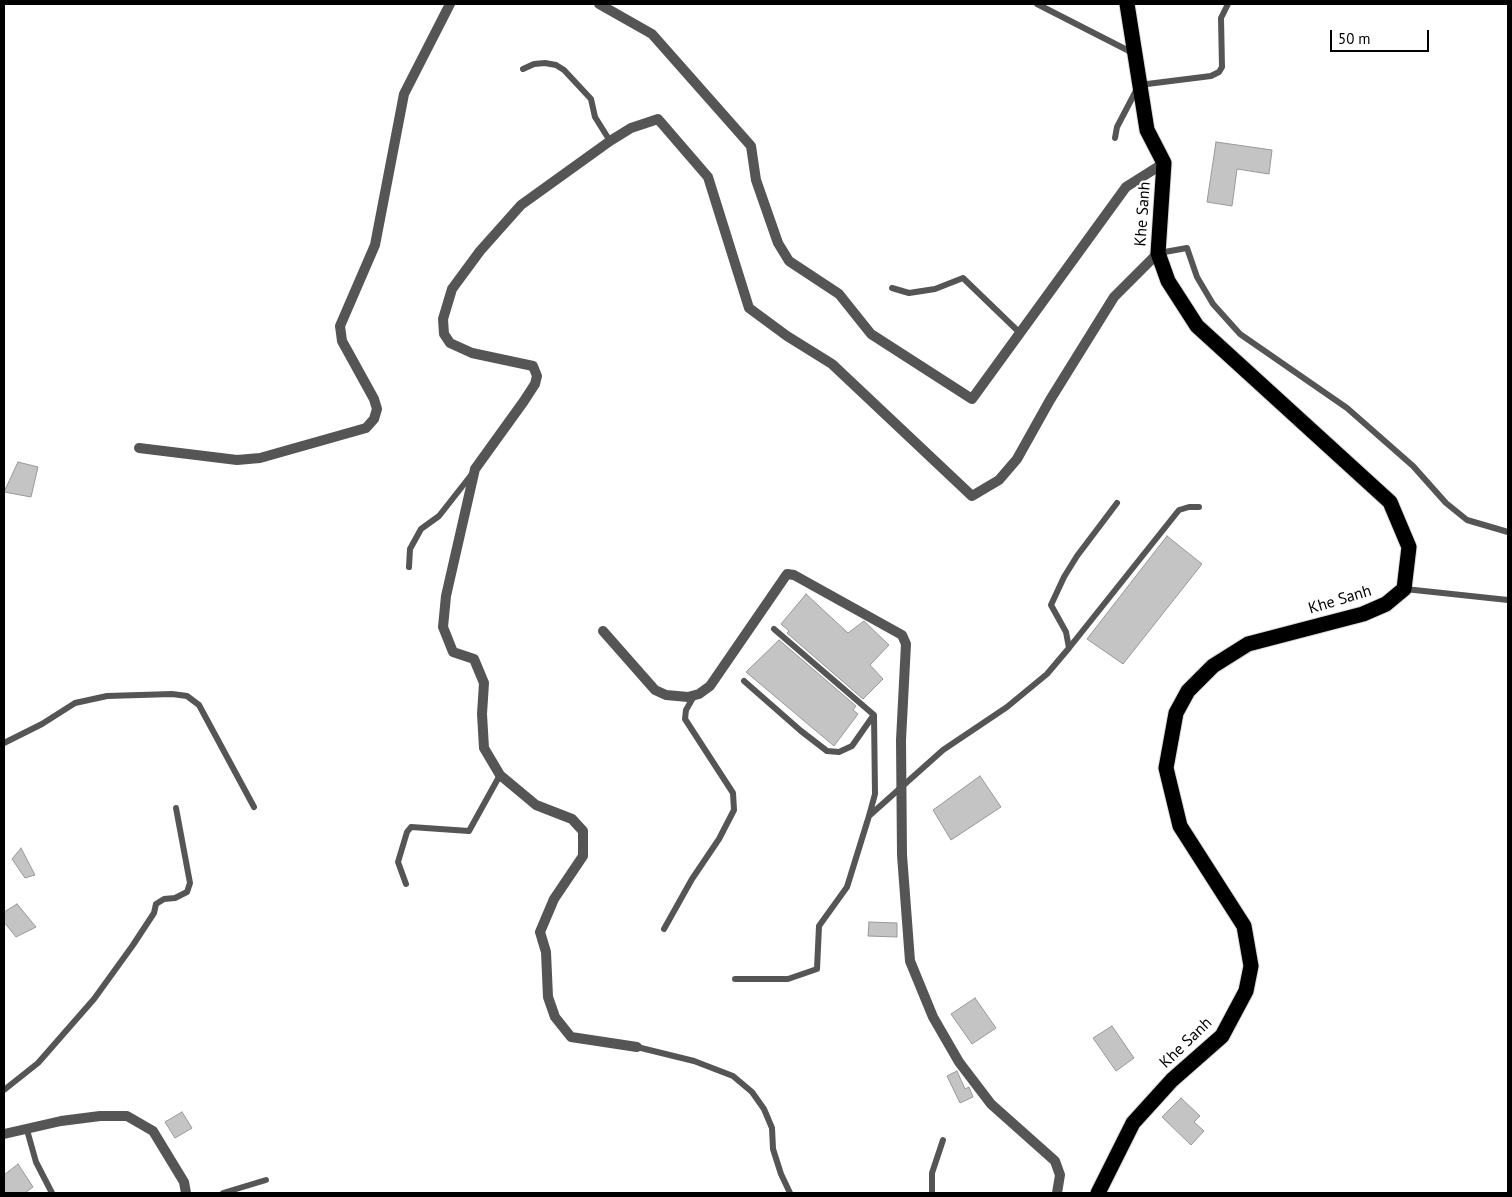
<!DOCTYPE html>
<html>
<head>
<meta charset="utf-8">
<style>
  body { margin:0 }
  #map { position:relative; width:1512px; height:1197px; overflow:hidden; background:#fff; font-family:"PT Sans",sans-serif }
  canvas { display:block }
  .frame { position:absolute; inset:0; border:5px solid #000; pointer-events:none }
  .scale { position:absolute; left:1330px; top:30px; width:99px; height:22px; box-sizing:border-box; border:2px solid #000; border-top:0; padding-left:6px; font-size:15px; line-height:18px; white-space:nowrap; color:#000; -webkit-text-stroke:4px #fff; paint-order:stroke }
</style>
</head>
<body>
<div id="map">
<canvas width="1512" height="1197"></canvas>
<div class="frame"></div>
<div class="scale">50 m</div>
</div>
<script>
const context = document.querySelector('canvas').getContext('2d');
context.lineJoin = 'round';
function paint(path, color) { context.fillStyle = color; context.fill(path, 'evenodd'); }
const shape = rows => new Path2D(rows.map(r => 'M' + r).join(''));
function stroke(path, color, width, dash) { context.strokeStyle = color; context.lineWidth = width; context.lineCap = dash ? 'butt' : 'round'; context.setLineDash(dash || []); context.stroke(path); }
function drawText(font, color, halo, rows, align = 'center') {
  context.font = font + ' "PT Sans",sans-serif'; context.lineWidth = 4.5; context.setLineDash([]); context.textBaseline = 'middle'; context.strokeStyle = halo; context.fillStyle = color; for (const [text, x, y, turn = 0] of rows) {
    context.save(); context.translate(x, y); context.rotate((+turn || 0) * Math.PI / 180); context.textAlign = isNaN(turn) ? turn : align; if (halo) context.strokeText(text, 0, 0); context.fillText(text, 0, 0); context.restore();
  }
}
const building = shape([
  [1216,142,1272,150,1269,174,1237,169,1232,206,1207,202,1216,142],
  [18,462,38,467,31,497,4,492,18,462],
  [1167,536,1202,564,1123,664,1087,639,1167,536],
  [806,594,848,633,864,621,889,645,870,665,883,679,863,699,787,633,789,631,781,624,806,594],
  [779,640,856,706,853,710,858,714,834,746,746,672,779,640],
  [980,776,1001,807,951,840,933,810,980,776],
  [21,848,35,875,25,878,12,859,21,848],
  [17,904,36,927,16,937,4,922,4,912,17,904],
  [869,922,897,923,897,937,868,936,869,922],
  [975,998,996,1028,972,1044,951,1014,975,998],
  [1112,1026,1134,1058,1116,1071,1093,1038,1112,1026],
  [957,1071,965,1089,969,1087,973,1097,960,1103,947,1076,957,1071],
  [1181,1098,1200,1116,1194,1122,1204,1131,1191,1145,1162,1117,1181,1098],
  [182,1112,192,1128,175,1138,165,1122,182,1112],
  [18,1164,33,1187,25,1193,4,1193,4,1175,18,1164]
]);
const lane = shape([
  [1037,4,1133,53],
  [523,69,534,64,545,63,556,65,564,70,591,99,595,117,610,141],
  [1115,138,1117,127,1139,85,1211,76,1219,72,1222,67,1221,18,1228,4],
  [1159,253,1187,248,1197,277,1213,304,1240,334,1347,408,1413,466,1446,503,1467,520,1508,532],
  [892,288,909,293,935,289,963,278,1020,333],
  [409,567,410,549,421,529,439,516,472,474],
  [1405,589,1508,600],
  [774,629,874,715,875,794,869,816],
  [1069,648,1179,510,1189,507,1199,507],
  [744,681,801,731,827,751,839,752,852,746,873,716],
  [4,743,42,724,75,703,107,696,172,694,187,696,199,705,254,807],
  [406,884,398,862,407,832,411,827,469,831,500,775],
  [664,929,692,879,719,839,734,810,733,793,685,719,686,710,694,696],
  [735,979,788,979,817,969,819,926,847,887,869,816,943,750,1007,707,1047,674,1069,648,1066,632,1051,605,1064,577,1077,556,1117,503],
  [637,1047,694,1061,733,1076,752,1092,764,1109,772,1128,773,1149,781,1174,790,1193],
  [4,1090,38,1063,94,999,133,945,154,913,156,904,164,899,175,898,187,892,190,883,176,808],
  [27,1130,36,1162,52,1193],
  [223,1193,266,1180],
  [932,1193,932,1173,943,1140]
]);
const street = shape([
  [599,4,652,34,751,146,756,180,778,243,789,261,839,294,871,334,972,399,1126,187,1164,163],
  [139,448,237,460,260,458,366,428,374,419,377,409,374,399,342,341,340,326,375,245,404,94,450,4],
  [603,631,655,690,666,695,688,697,699,694,710,686,787,574,794,575,902,635,906,644,901,740,902,855,910,961,933,1017,959,1062,991,1104,1055,1161,1060,1175,1057,1193],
  [637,1047,571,1037,555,1017,548,997,546,952,540,932,554,899,583,856,583,831,572,819,536,805,500,775,484,748,482,714,484,683,474,659,453,652,443,627,446,596,475,469,524,401,535,384,537,376,533,366,472,353,450,343,444,334,443,319,452,289,480,251,521,205,610,141,631,128,658,119,708,177,749,308,787,336,832,364,972,496,999,480,1017,459,1050,400,1114,297,1158,253],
  [4,1134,61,1121,100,1116,127,1116,153,1131,184,1182,186,1193]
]);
const highway = shape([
  [1098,1193,1133,1123,1172,1080,1222,1036,1246,991,1251,966,1244,926,1180,826,1166,768,1176,713,1188,691,1213,666,1248,644,1363,614,1386,604,1404,589,1409,547,1390,502,1197,326,1168,281,1158,253,1164,163,1147,130,1127,4]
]);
const streetNames = [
  ["Khe Sanh",1143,214,-86],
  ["Khe Sanh",1340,600,-17],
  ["Khe Sanh",1186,1043,-44]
];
paint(building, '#c4c4c4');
stroke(building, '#999', 1);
stroke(highway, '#dbdbdb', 17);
stroke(lane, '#555', 6);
stroke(street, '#555', 10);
stroke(highway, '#000', 15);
drawText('16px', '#000', '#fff', streetNames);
</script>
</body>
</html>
